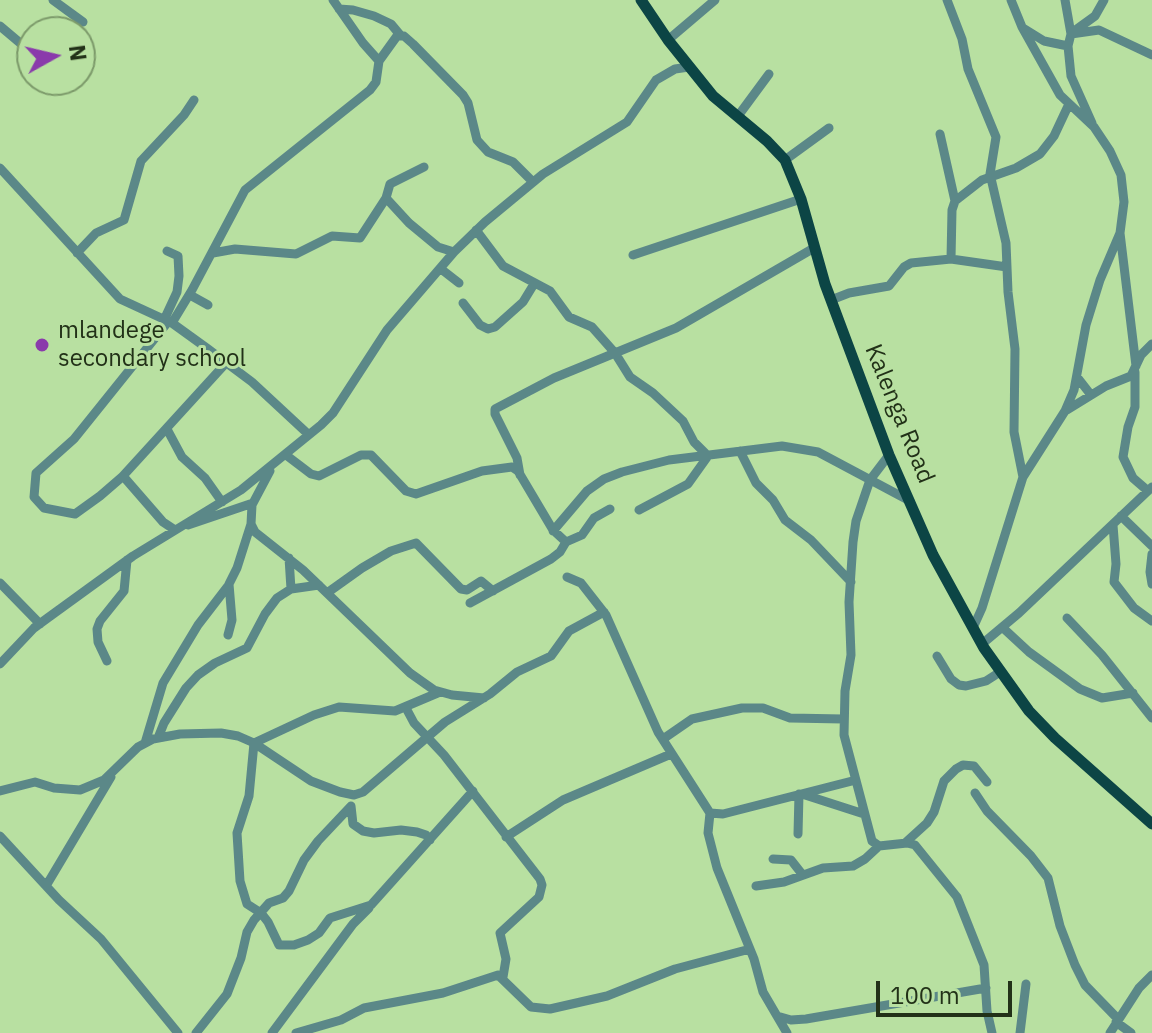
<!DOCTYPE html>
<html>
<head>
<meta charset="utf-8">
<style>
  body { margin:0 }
  #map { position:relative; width:1152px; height:1033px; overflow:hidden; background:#b8e0a1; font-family:"IBM Plex Sans",sans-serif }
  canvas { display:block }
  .north { position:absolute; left:16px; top:16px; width:80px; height:80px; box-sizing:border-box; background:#b8e0a1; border:2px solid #7c9a6a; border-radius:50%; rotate:82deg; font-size:22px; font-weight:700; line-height:32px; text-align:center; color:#223118 }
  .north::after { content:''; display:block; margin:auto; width:28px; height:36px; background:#8a3bab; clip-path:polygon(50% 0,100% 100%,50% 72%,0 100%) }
  .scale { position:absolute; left:876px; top:981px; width:136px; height:36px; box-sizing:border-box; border:4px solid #223118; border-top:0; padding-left:10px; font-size:24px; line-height:28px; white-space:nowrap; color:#223118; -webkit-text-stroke:6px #b8e0a1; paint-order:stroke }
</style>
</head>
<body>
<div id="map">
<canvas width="1152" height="1033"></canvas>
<div class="north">N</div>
<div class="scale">100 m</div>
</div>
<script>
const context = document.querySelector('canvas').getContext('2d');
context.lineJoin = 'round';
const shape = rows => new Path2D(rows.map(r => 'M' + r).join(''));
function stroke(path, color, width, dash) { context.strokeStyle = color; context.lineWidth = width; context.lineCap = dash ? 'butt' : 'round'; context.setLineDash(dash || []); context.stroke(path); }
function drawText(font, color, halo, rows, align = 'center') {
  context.font = font + ' "IBM Plex Sans",sans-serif'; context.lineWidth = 6; context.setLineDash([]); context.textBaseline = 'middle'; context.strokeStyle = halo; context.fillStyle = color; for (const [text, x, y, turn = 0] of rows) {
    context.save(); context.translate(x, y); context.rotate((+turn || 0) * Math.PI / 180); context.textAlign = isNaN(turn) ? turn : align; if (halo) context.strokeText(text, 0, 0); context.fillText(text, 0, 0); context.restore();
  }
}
const minor = shape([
  [53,0,83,22],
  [333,0,363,43,379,61],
  [947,0,962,39,968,69,996,137,990,174,1006,243,1008,292,1015,349,1014,432,1023,477],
  [1065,0,1071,34,1068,46,1071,76,1092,123],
  [339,9,353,10,374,16,391,24,401,36],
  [0,26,32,53],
  [1023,28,1044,41,1068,46],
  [1077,29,1095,16,1104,0],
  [1071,34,1099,30,1152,55],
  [668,40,715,0],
  [738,116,769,74],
  [940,134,955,201],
  [785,160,829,128],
  [0,168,120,299,172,323,208,349,252,382,308,434],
  [386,198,409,223,438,247,454,252],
  [476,230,503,266,550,291,569,317,592,327,615,353,630,377,653,393,683,421,694,442,708,456,688,484,639,510],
  [1120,233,1136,366],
  [77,253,96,233,124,220,141,161,184,115,194,100],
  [213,253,235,249,296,254,332,236,360,238,386,198,390,184,424,167],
  [633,255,801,199],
  [951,259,952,210,955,201,982,180,1016,168,1040,154,1054,136,1069,104],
  [441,269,459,283],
  [190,295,208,305],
  [831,300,849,293,889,286,904,267,911,263,951,259,1007,267],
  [463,303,480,325,488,329,495,327,523,302,534,284],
  [164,320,177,292,179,276,178,256,167,251],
  [168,322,74,439,36,473,34,497,44,508,75,514,100,496,122,477,226,363],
  [172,323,192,290,245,190,370,90,376,82,379,61,397,36,404,36,413,44,463,95,468,103,477,140,488,152,513,162,533,182],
  [1135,372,1135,407,1128,427,1123,457,1133,478,1148,491],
  [1077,377,1091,395],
  [1067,410,1106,386,1131,376,1141,355,1152,344],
  [167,429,182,457,205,478,222,502],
  [740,451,756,483,773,500,785,520,811,540,851,582],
  [286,455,311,474,319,476,361,455,371,455,406,491,416,494,482,471,512,467,518,471,553,530,566,542,582,535,594,518,610,509],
  [889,455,870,480,856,521,853,542,849,602,851,655,845,691,844,735,872,841,879,846,907,843,915,845,957,897,984,965,987,1011,992,1033],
  [270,471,252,505,251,524,255,532,303,570,410,673,434,690,452,695,484,698],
  [520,475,517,458,495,414,495,409,554,378,676,328,814,248],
  [123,476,163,522,175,530],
  [1121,516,1152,546],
  [188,525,253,503],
  [1113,525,1116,564,1114,582,1134,608,1152,621],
  [553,531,587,491,604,479,622,472,669,460,782,446,818,452,910,501],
  [1152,554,1150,572,1152,584],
  [289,558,291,589],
  [567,577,581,583,606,615,658,732,710,813,723,814,856,780],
  [0,583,40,624],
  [327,593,362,568,391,551,416,543,461,589,467,590,481,581,493,591],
  [470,603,551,559,560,552,566,542],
  [1067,618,1102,655,1152,718],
  [1002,627,1029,652,1080,689,1102,698,1133,693],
  [973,628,982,608,1023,477,1065,411,1074,390,1086,325,1100,280,1120,233,1124,202,1121,175,1110,151,1094,127,1060,95,1022,27,1011,0],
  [228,635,232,620,229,584,237,568,251,524],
  [982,644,1019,613,1152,487],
  [937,656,951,679,959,685,966,686,986,681,1000,672],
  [107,661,98,642,97,629,100,621,124,591,127,560],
  [0,664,34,628,49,617,133,556,241,490,321,425,333,413,387,330,454,252,485,222,543,174,627,122,656,80,675,69,689,67],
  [440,692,395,711,339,707,314,715,254,743,249,796,237,833,240,881,247,904,261,913,268,922,279,945,294,945,308,940,319,933,330,918,371,905,473,791],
  [406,708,414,723,444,755,540,879,542,885,539,897,500,933,506,959,503,977],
  [158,738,164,723,186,688,198,675,215,663,247,648,265,614,277,598,291,589,319,585],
  [663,739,692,719,742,708,763,708,790,718,843,719],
  [145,743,163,683,198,625,228,586],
  [0,791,35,782,54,788,80,790,104,780,138,747,153,739,180,734,221,733,238,736,254,743,311,781,340,792,354,795,363,792,445,722,490,694,517,672,551,656,569,631,604,612],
  [975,793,987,811,1031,856,1048,878,1060,926,1075,965,1085,985,1118,1019],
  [802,794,864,814],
  [351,806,353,824,363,831,374,833,401,830,417,832,426,835,430,840],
  [710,813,708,833,717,868,754,959,763,992,777,1016,791,1020,806,1019,986,988],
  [798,834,799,794],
  [0,836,59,900,101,939,178,1033],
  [506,837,563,800,671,754],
  [905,843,927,823,934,812,944,781,956,769,963,765,974,766,987,782],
  [773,859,791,860,802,874],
  [46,886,111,777],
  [756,886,784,882,823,868,853,866,865,859,879,846],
  [777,1016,787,1033],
  [1116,1022,1131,1033],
  [196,1033,227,994,241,958,247,932,254,920,269,903,283,898,289,891,304,860,318,841,351,806],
  [272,1033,353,924,369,908],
  [296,1033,341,1020,364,1008,443,993,498,975,531,1007,550,1009,607,996,675,969,750,949],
  [1020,1033,1026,984],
  [1110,1033,1139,988,1152,975]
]);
const major = shape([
  [641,0,668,40,713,96,767,141,785,160,801,199,825,284,889,455,933,555,984,648,1029,711,1055,738,1152,824]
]);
const markers = [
  [42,345,8,"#8a3bab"]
];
const poiNames = [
  ["mlandege",58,331],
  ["secondary school",58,359]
];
const streetNames = [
  ["Kalenga Road",899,414,68]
];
stroke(minor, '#5b8888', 9);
stroke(major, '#0c4545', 11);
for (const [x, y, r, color] of markers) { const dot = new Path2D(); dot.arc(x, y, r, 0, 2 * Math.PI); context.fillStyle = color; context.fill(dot); stroke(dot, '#b8e0a1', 3); }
drawText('24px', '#223118', '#b8e0a1', poiNames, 'left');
drawText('24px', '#223118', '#b8e0a1', streetNames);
</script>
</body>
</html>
